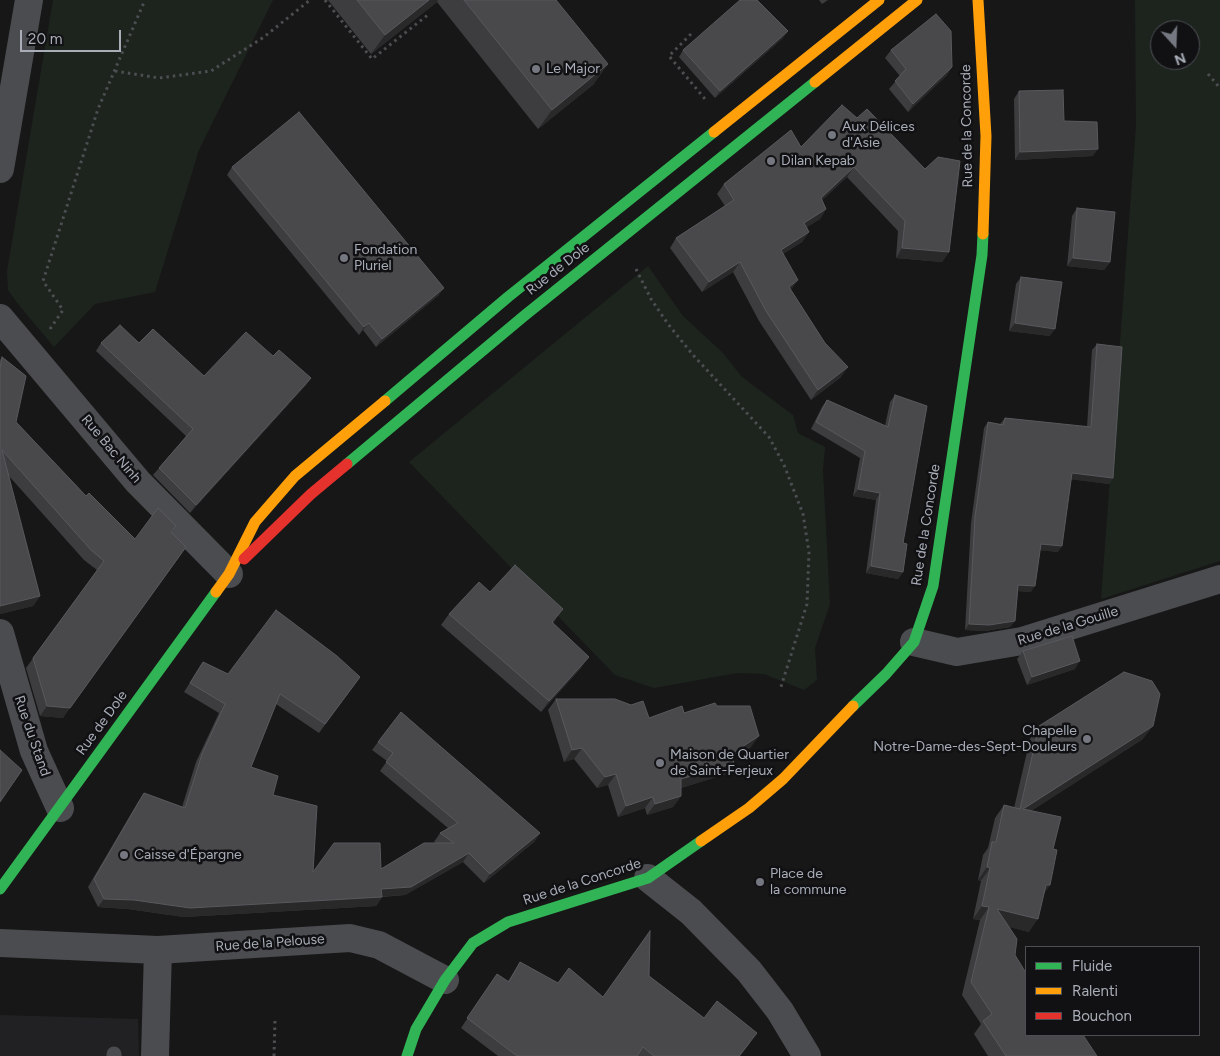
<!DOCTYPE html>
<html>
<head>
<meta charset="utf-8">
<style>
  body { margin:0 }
  #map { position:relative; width:1220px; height:1056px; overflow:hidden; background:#171717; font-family:Figtree,sans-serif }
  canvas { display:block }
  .legend { position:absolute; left:1025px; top:946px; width:175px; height:90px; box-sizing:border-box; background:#111113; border:1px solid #4d4f55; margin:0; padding:6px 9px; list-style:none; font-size:15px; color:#a8adb8 }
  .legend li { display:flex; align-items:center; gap:10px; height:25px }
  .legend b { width:25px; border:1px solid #4d4f55 }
  .north { position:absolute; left:1150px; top:20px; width:50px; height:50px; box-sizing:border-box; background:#111113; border:1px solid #4d4f55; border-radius:50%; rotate:160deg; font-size:14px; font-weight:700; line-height:20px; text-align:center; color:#a8adb8 }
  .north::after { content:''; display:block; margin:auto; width:18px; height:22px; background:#757880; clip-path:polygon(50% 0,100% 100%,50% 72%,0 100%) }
  .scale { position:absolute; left:20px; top:30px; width:101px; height:22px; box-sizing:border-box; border:2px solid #a8adb8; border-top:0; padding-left:6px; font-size:15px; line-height:18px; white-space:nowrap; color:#a8adb8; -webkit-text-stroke:4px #111113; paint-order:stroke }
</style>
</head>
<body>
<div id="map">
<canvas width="1220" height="1056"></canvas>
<ul class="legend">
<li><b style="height:6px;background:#30b455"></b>Fluide</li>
<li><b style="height:6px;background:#ff9f0a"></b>Ralenti</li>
<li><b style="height:6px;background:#e5322d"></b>Bouchon</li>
</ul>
<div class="north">N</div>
<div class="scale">20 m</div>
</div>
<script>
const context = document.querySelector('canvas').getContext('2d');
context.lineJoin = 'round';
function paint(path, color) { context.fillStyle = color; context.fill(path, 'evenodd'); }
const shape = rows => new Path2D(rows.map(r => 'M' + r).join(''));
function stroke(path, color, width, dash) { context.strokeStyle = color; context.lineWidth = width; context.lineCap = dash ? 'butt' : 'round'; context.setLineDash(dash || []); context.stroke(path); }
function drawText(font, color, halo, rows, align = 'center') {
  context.font = font + ' Figtree,sans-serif'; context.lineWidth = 5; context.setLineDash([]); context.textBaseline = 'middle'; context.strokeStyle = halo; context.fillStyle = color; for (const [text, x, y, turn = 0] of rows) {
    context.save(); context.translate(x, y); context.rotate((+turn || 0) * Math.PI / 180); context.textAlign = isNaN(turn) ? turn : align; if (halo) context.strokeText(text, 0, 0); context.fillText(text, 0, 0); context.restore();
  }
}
const built = shape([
  [0,1015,138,1019,139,1056,0,1056]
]);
const green = shape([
  [53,0,273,0,199,150,155,292,95,304,54,347,18,304,8,290,7,271],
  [1135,0,1220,0,1220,561,1101,599,1136,126],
  [1160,30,1190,30,1190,60,1160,60],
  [648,266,683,316,722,352,742,377,793,415,798,433,825,447,823,470,830,604,815,648,817,680,804,690,764,674,737,673,654,688,615,675,409,462]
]);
const path = shape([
  [325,0,372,59,429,14],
  [691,34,669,56,705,99],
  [115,71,159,78,211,71,264,37,310,0],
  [1208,74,1220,88],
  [636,269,651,299,668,324,693,355,769,437,784,465,803,514,809,552,807,604,780,690],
  [50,329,63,310,43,281,98,109,145,0],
  [274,1056,275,1020]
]);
const lane = shape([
  [114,1056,114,1054]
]);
const street = shape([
  [0,169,29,0],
  [0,318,138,482,229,574],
  [0,633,34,751,60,808],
  [914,642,957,652,1022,641,1220,579],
  [648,878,691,912,749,971,780,1011,807,1056],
  [0,943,158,950,350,938,379,945,445,980],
  [155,1056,158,950]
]);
const fast = shape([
  [385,401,508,297,714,132],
  [347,464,524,316,815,82],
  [853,706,886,674,914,642,933,586,982,255,983,234],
  [0,889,216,592],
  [407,1056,416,1029,445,980,473,943,508,922,648,878,701,841]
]);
const slow = shape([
  [978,0,986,136,983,234],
  [815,82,917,0],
  [714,132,879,0],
  [216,592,229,574,255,522,295,476,385,401],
  [701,841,749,808,783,779,853,706]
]);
const jam = shape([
  [244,559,311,494,347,464]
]);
const wall = shape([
  [328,0,556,0,594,84,538,129,437,2,371,54],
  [819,0,828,0,822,4],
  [783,38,715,98,679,57,683,50],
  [891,50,952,67,947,75,908,112,889,89,900,76,885,58],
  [1019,91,1064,121,1093,156,1015,160,1014,99],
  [842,105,949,252,942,262,896,258,898,231,847,177,822,200,826,209,820,219,807,227,809,232,802,242,783,254,791,290,841,377,811,400,759,321,733,272,702,292,670,248,676,238,725,206,717,194,724,184,801,147],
  [232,167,439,295,376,347,363,330,359,335,227,175],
  [1077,208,1110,262,1104,270,1067,266,1072,216],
  [1021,277,1050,336,1009,331,1016,284],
  [101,343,139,343,204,376,273,356,311,378,306,385,190,513,153,475,159,468,186,436,96,351],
  [1097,344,1113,478,1109,484,1071,479,1058,552,1040,550,1031,592,1018,591,1015,621,1010,627,985,631,965,630,971,523,984,428,988,422,1000,424,1005,418,1087,427,1092,350],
  [2,357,16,422,86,496,135,539,176,526,63,718,40,716,26,668,97,570,84,560,8,475,40,596,33,606,0,614,0,360],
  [895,395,903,543,903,572,898,579,866,573,876,500,853,496,860,458,811,429,822,407,827,400,885,426,890,402],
  [490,592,555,621,553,623,581,668,541,712,441,625,449,614],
  [1023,651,1075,669,1027,685,1017,659],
  [203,662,228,674,360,677,319,733,276,704,251,767,273,795,313,872,381,869,436,843,434,842,440,833,448,828,380,771,387,761,372,750,378,742,540,833,534,842,484,883,463,862,405,895,382,897,376,906,184,917,128,909,98,907,88,887,138,802,144,793,182,807,196,762,219,713,184,692],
  [556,699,649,718,684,713,751,747,733,759,726,774,681,788,681,796,673,807,647,815,645,808,618,817,608,785,597,788,574,759,564,762,548,710],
  [1039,726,1143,739,1031,811,1053,849,1050,885,1044,893,1029,932,1010,927,1015,955,1026,1035,1097,1056,988,1056,974,1034,981,1024,962,995,980,920,973,919,981,881,978,880,983,855,988,848,995,818,1004,805,1014,808,1030,739],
  [520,962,558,983,603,997,649,976,704,1018,750,1043,740,1056,498,1056,461,1028,497,974,508,981]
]);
const shadedWall = shape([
  [429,0,438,0,437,2,371,54,385,35],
  [788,31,783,38,715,98,720,91],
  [608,64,594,84,538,129,552,110],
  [952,67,947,75,908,112,913,104],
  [1098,149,1093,156,1015,160,1020,152],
  [854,167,847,177,814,208,821,198],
  [826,209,820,219,797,233,804,223],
  [809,232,802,242,774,260,781,250],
  [902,248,949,252,942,262,896,258],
  [1073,258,1110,262,1104,270,1067,266],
  [740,262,733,272,702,292,709,282],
  [798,280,791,290,782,297,789,287],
  [444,288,439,295,376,347,382,339],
  [369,323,363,330,359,335,364,327],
  [1015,323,1055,329,1050,336,1009,331],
  [848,367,841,377,811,400,818,390],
  [311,378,306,385,190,513,196,505],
  [1072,473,1113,478,1109,484,1068,479],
  [858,489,880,493,876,500,853,496],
  [1041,544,1062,546,1058,552,1037,550],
  [179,557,63,718,40,716,47,706],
  [871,566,903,572,898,579,866,573],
  [1018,585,1035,586,1031,592,1014,591],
  [40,596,33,606,0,614,0,606],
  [563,609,555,621,544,634,552,622],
  [1015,621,1010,627,985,631,965,630,969,624],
  [589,657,581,668,541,712,549,701],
  [1080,661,1075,669,1027,685,1032,677],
  [1153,726,1143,739,1014,822,1023,809],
  [759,736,751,747,724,765,731,754],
  [582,748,574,759,564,762,572,750],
  [734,763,726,774,674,790,681,779],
  [616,774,608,785,597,788,605,777],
  [681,796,673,807,647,815,655,804],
  [653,797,645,808,618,817,626,806],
  [540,833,534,842,484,883,490,874],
  [469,853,463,862,405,895,375,897,381,889],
  [987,867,990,868,981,881,978,880],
  [1046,885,1050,885,1041,898],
  [382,897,376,906,184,917,128,909,98,907,104,899],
  [982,906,989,907,980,920,973,919],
  [997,909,1038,919,1029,932,988,922]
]);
const building = shape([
  [357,0,429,0,385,35,357,0],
  [464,0,556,0,608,64,552,110,464,0],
  [740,0,757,0,788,31,720,91,683,50,740,0],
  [936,14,951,31,952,67,913,104,895,81,906,69,891,50,936,14],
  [1063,90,1064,121,1097,122,1098,149,1020,152,1019,91,1063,90],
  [842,105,857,118,867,109,925,169,938,157,960,161,949,252,902,248,905,221,854,167,821,198,826,209,804,223,809,232,781,250,798,280,789,287,825,343,848,367,818,390,766,311,740,262,709,282,676,238,734,200,724,184,791,130,801,147,842,105],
  [299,112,444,288,382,339,369,323,364,327,232,167,299,112],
  [1077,208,1115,212,1110,262,1073,258,1077,208],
  [1021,277,1062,282,1055,329,1015,323,1021,277],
  [120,325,139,343,153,329,204,376,246,332,273,356,279,350,311,378,196,505,159,468,193,429,101,343,120,325],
  [1097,344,1122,347,1113,478,1072,473,1062,546,1041,544,1035,586,1018,585,1015,621,989,625,969,624,975,517,988,422,1003,425,1005,418,1091,427,1097,344],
  [2,357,26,376,16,422,86,496,89,493,135,539,158,508,176,526,171,532,186,547,70,708,47,706,33,658,104,561,91,550,2,450,40,596,0,606,0,368,2,357],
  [895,395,927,406,903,543,907,544,903,572,871,566,880,493,858,489,865,451,816,422,827,400,888,427,895,395],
  [515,565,563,609,552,622,589,657,549,701,449,614,479,582,490,592,515,565],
  [276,610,337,656,360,677,325,724,280,694,251,767,278,776,273,795,317,806,313,872,334,843,380,843,381,869,424,843,454,843,440,833,458,823,386,762,393,753,378,742,401,712,540,833,490,874,469,853,411,887,381,889,382,897,190,908,134,900,104,899,94,879,144,793,185,808,202,754,225,704,190,683,203,662,228,674,276,610],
  [1072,636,1080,661,1032,677,1023,651,1072,636],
  [1124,672,1152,681,1160,694,1153,726,1023,809,1061,817,1053,849,1057,850,1050,885,1046,885,1038,919,997,909,1017,939,1015,955,1026,973,1026,1035,1083,1035,1097,1056,1006,1056,983,1021,992,1014,971,982,989,907,982,906,990,868,987,867,992,842,996,842,1004,805,1020,809,1039,726,1124,672],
  [556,699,615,699,631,705,643,701,649,718,682,706,684,713,715,703,717,706,750,706,759,736,731,754,734,763,681,779,681,796,655,804,653,797,626,806,616,774,605,777,582,748,572,750,556,699],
  [0,750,22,770,0,802,0,750],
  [650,931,649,976,704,1018,717,1001,757,1033,739,1056,654,1056,643,1047,637,1056,517,1056,467,1018,497,974,509,982,520,962,558,983,569,968,603,997,650,931]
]);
const markers = [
  [536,69,5,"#757880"],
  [832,135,5,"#757880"],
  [771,161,5,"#757880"],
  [344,258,5,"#757880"],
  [1087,739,5,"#757880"],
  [660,763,5,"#757880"],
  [124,855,5,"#757880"],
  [760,882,5,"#757880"]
];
const poiNames = [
  ["Le Major",546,69],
  ["Aux Délices",842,127],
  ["d'Asie",842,143],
  ["Dilan Kepab",781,161],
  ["Fondation",354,250],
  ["Pluriel",354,266],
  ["Chapelle",1077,731,"right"],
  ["Notre-Dame-des-Sept-Douleurs",1077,747,"right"],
  ["Maison de Quartier",670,755],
  ["de Saint-Ferjeux",670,771],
  ["Caisse d'Épargne",134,855],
  ["Place de",770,874],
  ["la commune",770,890]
];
const streetNames = [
  ["Rue de la Concorde",967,126,-91],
  ["Rue de Dole",558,269,-38],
  ["Rue Bac Ninh",111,449,50],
  ["Rue de la Concorde",926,525,-81],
  ["Rue de la Gouille",1068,626,-17],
  ["Rue de Dole",102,723,-54],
  ["Rue du Stand",32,736,71],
  ["Rue de la Concorde",582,882,-18],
  ["Rue de la Pelouse",270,943,-4]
];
paint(built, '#212123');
paint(green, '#1d241e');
stroke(path, '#4d4e52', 3, [2.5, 4]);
stroke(lane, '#4b4c50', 15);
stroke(street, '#4b4c50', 28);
stroke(fast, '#30b455', 11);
stroke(slow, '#ff9f0a', 11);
stroke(jam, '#e5322d', 11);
paint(wall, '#3d3d3f');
paint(shadedWall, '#29292a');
paint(building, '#49494c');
stroke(building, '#58595d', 1);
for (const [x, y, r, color] of markers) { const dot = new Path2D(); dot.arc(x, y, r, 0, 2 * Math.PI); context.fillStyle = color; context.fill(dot); stroke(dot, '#111113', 2); }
drawText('14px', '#a8adb8', '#111113', poiNames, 'left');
drawText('14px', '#a8adb8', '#111113', streetNames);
</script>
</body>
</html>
